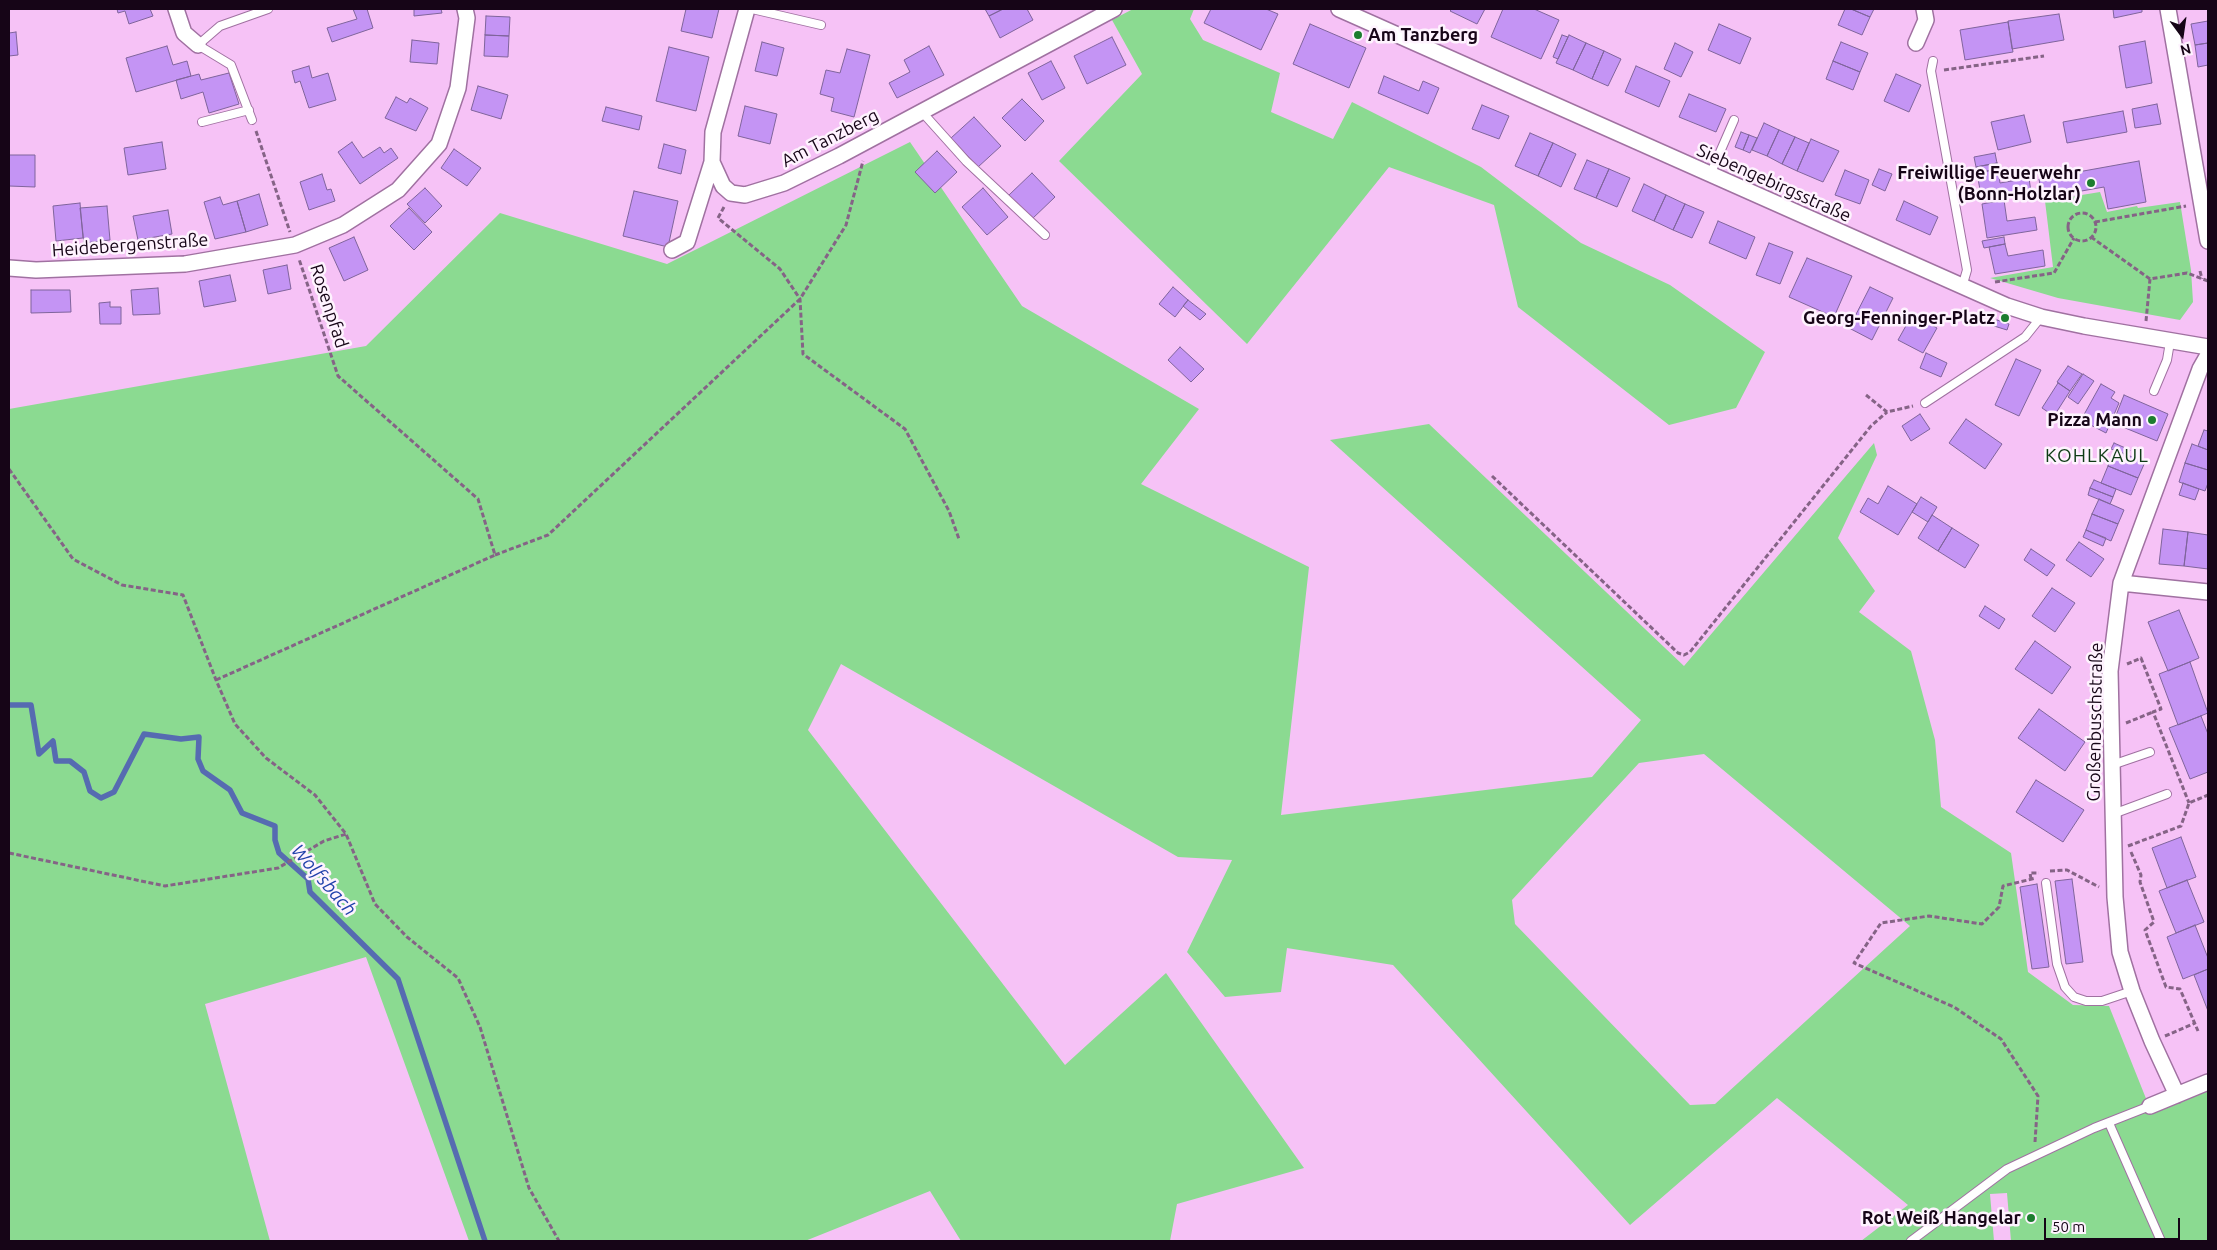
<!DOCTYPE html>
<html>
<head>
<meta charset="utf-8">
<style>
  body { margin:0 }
  #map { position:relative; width:2217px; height:1250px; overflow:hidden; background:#f6c2f6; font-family:Ubuntu,sans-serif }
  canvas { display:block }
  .frame { position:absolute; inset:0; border:10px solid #160517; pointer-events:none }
  .north { position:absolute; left:2157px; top:10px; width:50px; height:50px; -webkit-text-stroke:4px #fef3fe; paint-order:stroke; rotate:166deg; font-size:14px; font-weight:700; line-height:20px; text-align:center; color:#160517 }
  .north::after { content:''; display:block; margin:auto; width:18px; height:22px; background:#160517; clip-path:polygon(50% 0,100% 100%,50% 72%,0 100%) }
  .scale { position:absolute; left:2044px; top:1218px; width:136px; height:22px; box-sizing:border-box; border:2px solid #160517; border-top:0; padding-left:6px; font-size:15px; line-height:18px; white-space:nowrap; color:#160517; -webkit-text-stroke:4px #fef3fe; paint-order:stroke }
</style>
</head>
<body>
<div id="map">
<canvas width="2217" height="1250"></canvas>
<div class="frame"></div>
<div class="north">N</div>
<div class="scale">50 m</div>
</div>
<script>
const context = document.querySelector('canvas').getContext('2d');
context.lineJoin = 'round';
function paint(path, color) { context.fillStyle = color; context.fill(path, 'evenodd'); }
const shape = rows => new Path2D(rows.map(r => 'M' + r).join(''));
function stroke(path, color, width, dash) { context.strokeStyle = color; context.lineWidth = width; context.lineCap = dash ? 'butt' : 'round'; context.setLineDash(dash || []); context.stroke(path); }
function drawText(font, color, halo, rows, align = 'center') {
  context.font = font + ' Ubuntu,sans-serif'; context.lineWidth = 5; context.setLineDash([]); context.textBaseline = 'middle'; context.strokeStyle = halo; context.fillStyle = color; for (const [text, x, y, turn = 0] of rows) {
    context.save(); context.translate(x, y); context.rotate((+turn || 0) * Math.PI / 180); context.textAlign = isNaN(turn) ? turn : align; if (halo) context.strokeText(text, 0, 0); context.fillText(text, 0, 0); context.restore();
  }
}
const green = shape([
  [1133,9,1194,9,1190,19,1203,40,1280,73,1271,112,1333,139,1352,102,1481,167,1581,243,1670,285,1765,352,1736,408,1669,425,1518,307,1494,205,1389,167,1247,344,1059,161,1142,74,1112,20],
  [910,142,1022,306,1199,409,1141,484,1309,567,1281,815,1592,777,1641,720,1330,440,1429,424,1684,666,1874,443,1877,455,1838,538,1875,591,1859,612,1911,651,1935,740,1941,807,2011,853,2028,972,2073,1005,2109,1006,2151,1111,2208,1087,2208,1241,2011,1241,2007,1193,1990,1194,1994,1241,1861,1241,1908,1205,1777,1098,1630,1225,1393,965,1287,948,1281,992,1225,997,1187,952,1232,860,1178,857,841,664,808,730,1065,1065,1166,973,1304,1168,1177,1204,1170,1241,961,1241,930,1191,805,1241,469,1241,366,957,205,1004,270,1241,9,1241,9,409,366,346,500,213,667,264],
  [1704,754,1910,926,1715,1104,1690,1105,1515,924,1512,900,1639,763],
  [2100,192,2107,212,2137,206,2138,208,2180,202,2191,270,2193,302,2180,320,2058,298,1990,278,2053,267,2045,201]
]);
const stream = shape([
  [9,705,31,705,39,754,53,741,56,761,70,761,84,772,90,791,101,798,114,792,144,734,181,739,199,737,198,759,203,771,230,790,242,813,275,826,275,840,279,853,308,879,310,892,398,979,485,1241]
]);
const building = shape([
  [117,9,150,9,153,16,129,24,125,11,118,13,117,9],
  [353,9,367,9,373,28,332,42,327,28,357,19,353,9],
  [414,9,441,9,442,13,414,16,414,9],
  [686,9,719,9,712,38,681,31,686,9],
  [985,9,1003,9,989,16,985,9],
  [1003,9,1027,9,1033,20,1000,38,989,16,1003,9],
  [1211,9,1266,9,1278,14,1261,50,1204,23,1211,9],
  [1452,9,1485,9,1477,24,1450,11,1452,9],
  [1503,9,1534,9,1559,20,1541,59,1491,37,1503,9],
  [1845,9,1851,9,1870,17,1862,35,1838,25,1845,9],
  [1851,9,1874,9,1870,17,1851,9],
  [2113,9,2142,9,2142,12,2114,18,2113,9],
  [2059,14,2064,40,2012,49,2008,21,2059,14],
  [486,16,510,17,509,36,485,35,486,16],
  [2208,21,2208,43,2195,45,2191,24,2208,21],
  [2008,22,2013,52,1965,60,1960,30,2008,22],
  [1310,24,1366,48,1349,88,1293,64,1310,24],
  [1719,24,1751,38,1740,64,1708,50,1719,24],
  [16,32,18,55,9,56,9,33,16,32],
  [485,35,509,36,508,57,484,56,485,35],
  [1562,35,1568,37,1558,59,1553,57,1562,35],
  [1569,35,1586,43,1573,70,1556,63,1569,35],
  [1112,37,1126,65,1087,84,1074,56,1112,37],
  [412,40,439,43,437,64,410,62,412,40],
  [2145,41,2152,83,2126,88,2119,46,2145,41],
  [762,42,784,48,777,76,755,71,762,42],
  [1841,42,1868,53,1860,72,1833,61,1841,42],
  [1586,43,1604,51,1592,79,1573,70,1586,43],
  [1675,43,1693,52,1681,77,1664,69,1675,43],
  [2208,43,2208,65,2198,67,2195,45,2208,43],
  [167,46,173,65,187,61,191,76,136,92,126,58,167,46],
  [929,46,944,75,897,98,889,83,910,72,904,60,929,46],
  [669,47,709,57,696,111,656,101,669,47],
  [847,49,870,55,854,117,831,111,834,98,820,94,826,70,840,73,847,49],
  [1604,51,1621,59,1608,86,1592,79,1604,51],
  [1051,61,1065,88,1042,100,1028,73,1051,61],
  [1833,61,1860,72,1853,90,1826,79,1833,61],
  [309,66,312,78,328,73,336,100,309,108,300,81,295,83,292,71,309,66],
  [1636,66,1670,81,1659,107,1625,92,1636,66],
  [229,73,239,104,209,113,203,92,181,99,176,80,199,74,201,80,229,73],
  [1896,74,1921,85,1909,112,1884,101,1896,74],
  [1384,76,1419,91,1423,81,1439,88,1428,114,1378,93,1384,76],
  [478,86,508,95,501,119,471,110,478,86],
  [1689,94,1726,109,1716,132,1679,117,1689,94],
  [396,97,407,103,410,98,428,108,416,131,385,118,396,97],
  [1022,99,1044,121,1025,141,1002,118,1022,99],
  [2157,104,2161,124,2135,128,2132,109,2157,104],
  [1482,105,1509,116,1499,139,1472,129,1482,105],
  [745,106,777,114,770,144,738,136,745,106],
  [606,107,642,116,639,130,602,121,606,107],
  [2123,111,2127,132,2067,143,2063,122,2123,111],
  [2024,115,2031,142,1998,150,1991,122,2024,115],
  [974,117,1001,146,978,167,951,138,974,117],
  [1764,123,1779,130,1767,156,1752,150,1764,123],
  [1779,130,1795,137,1782,164,1767,156,1779,130],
  [1741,132,1749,135,1743,150,1735,147,1741,132],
  [1530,133,1553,143,1538,176,1515,166,1530,133],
  [1749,135,1757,138,1750,153,1743,150,1749,135],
  [1795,137,1809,143,1797,171,1782,164,1795,137],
  [1811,139,1839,151,1823,182,1797,171,1811,139],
  [162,142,166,169,128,175,124,148,162,142],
  [352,142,363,158,380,147,384,153,391,148,398,158,360,184,338,152,352,142],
  [1553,143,1576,154,1561,187,1538,176,1553,143],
  [664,144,686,150,681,174,658,168,664,144],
  [454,149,481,168,467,186,441,168,454,149],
  [937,151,957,172,935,193,915,172,937,151],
  [1995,153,1997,163,1976,167,1974,157,1995,153],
  [9,155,35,155,35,187,9,186,9,155],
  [1587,160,1609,169,1596,198,1574,189,1587,160],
  [2139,161,2146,202,2108,209,2104,187,2042,198,2039,179,2139,161],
  [1997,163,1998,169,1977,173,1976,167,1997,163],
  [1609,169,1630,178,1617,207,1596,198,1609,169],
  [1879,169,1892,174,1885,191,1872,185,1879,169],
  [1998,169,2000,183,2029,178,2031,192,1982,201,1977,173,1998,169],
  [1845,170,1869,180,1860,204,1835,195,1845,170],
  [1032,173,1055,197,1032,219,1009,195,1032,173],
  [322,174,327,190,331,189,335,201,309,210,300,182,322,174],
  [1644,184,1666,195,1654,221,1632,211,1644,184],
  [425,188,442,206,425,223,407,204,425,188],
  [983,188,1008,217,987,235,962,207,983,188],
  [634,191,678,201,668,247,623,236,634,191],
  [259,194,268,225,246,232,237,201,259,194],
  [1666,195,1685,204,1673,230,1654,221,1666,195],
  [220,197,223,205,237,201,246,232,215,239,204,202,220,197],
  [2004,200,2007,221,2035,217,2037,230,1987,238,1982,204,2004,200],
  [1904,201,1938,217,1930,235,1896,220,1904,201],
  [80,203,83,238,56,241,53,206,80,203],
  [1685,204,1704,212,1692,238,1673,230,1685,204],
  [107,206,110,240,84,243,80,208,107,206],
  [409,208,432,232,414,250,390,226,409,208],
  [168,210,172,234,138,240,133,216,168,210],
  [1718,221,1755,237,1746,259,1709,243,1718,221],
  [354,237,368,270,344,281,329,248,354,237],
  [2004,237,2005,244,1984,248,1982,241,2004,237],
  [1769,243,1793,252,1780,284,1756,275,1769,243],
  [2005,244,2008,256,2043,250,2045,266,1995,274,1989,247,2005,244],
  [1807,258,1852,276,1834,317,1789,297,1807,258],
  [287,265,291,289,268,294,263,270,287,265],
  [230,275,236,301,204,307,199,281,230,275],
  [1173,287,1188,300,1175,317,1159,304,1173,287],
  [1870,287,1893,298,1872,340,1849,328,1870,287],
  [158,288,160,314,133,315,131,290,158,288],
  [31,290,70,290,71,312,31,313,31,290],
  [1188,300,1206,314,1200,320,1183,306,1188,300],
  [110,302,110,307,121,307,121,324,100,324,99,303,110,302],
  [1912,315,1937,328,1923,353,1898,340,1912,315],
  [1997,320,2009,324,2007,330,1994,326,1997,320],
  [1180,347,1204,369,1191,382,1168,360,1180,347],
  [1926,353,1947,363,1941,377,1920,368,1926,353],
  [2016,359,2041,370,2019,416,1995,405,2016,359],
  [2068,366,2082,374,2070,391,2057,382,2068,366],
  [2083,374,2094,381,2078,404,2068,397,2083,374],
  [2058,383,2070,391,2054,416,2042,408,2058,383],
  [2101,384,2115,392,2111,398,2119,403,2106,433,2081,420,2101,384],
  [2124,395,2168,414,2157,441,2113,423,2124,395],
  [1920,414,1930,429,1911,441,1902,426,1920,414],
  [1966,419,2002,444,1985,469,1949,443,1966,419],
  [2204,430,2208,431,2208,450,2198,446,2204,430],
  [2114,443,2130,450,2128,455,2111,449,2114,443],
  [2192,444,2208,450,2208,470,2185,463,2192,444],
  [2115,450,2145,462,2138,478,2108,466,2115,450],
  [2185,463,2208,470,2208,483,2205,491,2179,482,2185,463],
  [2108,466,2138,478,2131,495,2101,483,2108,466],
  [2094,480,2116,489,2113,497,2090,488,2094,480],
  [2183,483,2199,489,2195,500,2179,495,2183,483],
  [1888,486,1917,504,1898,535,1860,512,1868,498,1878,504,1888,486],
  [2090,488,2113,497,2110,504,2088,495,2090,488],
  [1921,497,1937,507,1928,522,1912,512,1921,497],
  [2099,499,2124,510,2118,524,2092,514,2099,499],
  [2092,514,2118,524,2111,541,2086,530,2092,514],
  [1932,515,1952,528,1938,551,1918,538,1932,515],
  [1952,528,1979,545,1965,568,1938,551,1952,528],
  [2163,529,2188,532,2184,566,2159,564,2163,529],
  [2086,530,2106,538,2103,546,2083,537,2086,530],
  [2188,532,2208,535,2208,569,2184,566,2188,532],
  [2079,542,2104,559,2091,577,2066,560,2079,542],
  [2031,549,2055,565,2047,576,2024,560,2031,549],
  [2052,588,2075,603,2055,632,2032,616,2052,588],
  [1985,606,2005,619,1999,629,1979,616,1985,606],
  [2179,610,2199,658,2168,671,2148,622,2179,610],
  [2035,641,2071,667,2052,694,2015,669,2035,641],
  [2190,662,2208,713,2178,725,2159,674,2190,662],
  [2039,709,2085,742,2065,771,2018,738,2039,709],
  [2201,716,2208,734,2208,772,2190,779,2169,728,2201,716],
  [2036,780,2084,810,2063,842,2016,812,2036,780],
  [2181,837,2196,877,2167,888,2152,848,2181,837],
  [2072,879,2083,962,2066,964,2055,881,2072,879],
  [2187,880,2204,922,2176,933,2159,891,2187,880],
  [2037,884,2049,967,2032,969,2020,887,2037,884],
  [2195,925,2208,958,2208,969,2183,979,2167,937,2195,925],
  [2208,969,2208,1011,2194,975,2208,969]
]);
const path = shape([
  [1944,70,2044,56],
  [256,131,290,232],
  [724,207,718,218,780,269,800,299,803,354,905,429,949,511,959,539],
  '2068 227a14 14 0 1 1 28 0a14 14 0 1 1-28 0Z',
  [2095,222,2186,206],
  [2091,237,2150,279,2187,273,2208,281],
  [2200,271,2202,279],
  [1995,282,2054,273,2074,238],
  [2146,321,2150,279],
  [1866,395,1887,412,1913,406],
  [9,469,73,559,122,585,183,595,216,680,235,724,266,758,315,795,346,834,375,904,407,937,458,978,480,1027,529,1188,559,1241],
  [1492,476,1678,653,1684,655,1690,652,1871,426,1887,412],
  [495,555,548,535,800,299,846,225,863,161],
  [2127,664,2141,658,2161,709,2153,712,2189,803],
  [216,680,495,555,478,499,338,376,299,259],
  [2126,723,2153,712],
  [2128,846,2181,826,2189,803,2208,795],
  [2131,852,2141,875,2140,882,2154,922,2145,930,2166,987,2180,989,2198,1031],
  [9,853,165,886,278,868,324,841,346,834],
  [2050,871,2067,870,2099,887],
  [2031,879,2030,873,2039,873],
  [2165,1036,2195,1023],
  [2035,1142,2038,1096,2001,1039,1954,1007,1854,963,1881,923,1929,916,1982,924,1999,907,2003,886,2036,878]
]);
const lane = shape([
  [752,9,821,25],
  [1933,61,1931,71,1967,270,1962,287],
  [922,112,966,161,1045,235],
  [252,120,231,65,198,45,220,26,268,9],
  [202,122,249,110],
  [1710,175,1734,120],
  [2154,391,2167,360,2170,342],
  [1925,403,2025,337,2041,317],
  [2112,765,2150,752],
  [2113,814,2167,794],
  [2046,883,2057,964,2065,987,2074,997,2086,1001,2102,1001,2132,991],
  [2109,1123,2161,1241],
  [1911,1241,2007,1169,2094,1128,2150,1106]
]);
const street = shape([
  [176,9,184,33,198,45],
  [747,9,713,132,712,162,723,186,731,193,745,195,784,183,839,156,1114,9],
  [1339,9,2007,306,2041,317,2084,326,2208,347],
  [2168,9,2208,241],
  [1916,43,1926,20,1924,9],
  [672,250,687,242,712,162],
  [9,268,36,270,185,264,295,245,343,225,398,190,439,144,458,88,467,18,465,9],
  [2121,583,2208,592],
  [2177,1095,2152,1041,2132,991,2120,952,2115,897,2110,671,2121,583,2200,369,2208,355],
  [2150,1106,2208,1082]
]);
const markers = [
  [1358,35,5,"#1c7d2f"],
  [2091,183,5,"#1c7d2f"],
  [2005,318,5,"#1c7d2f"],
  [2152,420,5,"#1c7d2f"],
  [2031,1218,5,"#1c7d2f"]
];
const poiNames = [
  ["Am Tanzberg",1368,35,"left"],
  ["Freiwillige Feuerwehr",2081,173],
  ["(Bonn-Holzlar)",2081,194],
  ["Georg-Fenninger-Platz",1995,318],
  ["Pizza Mann",2142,420],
  ["Rot Weiß Hangelar",2021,1218]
];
const streetNames = [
  ["Am Tanzberg",830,138,-27],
  ["Siebengebirgsstraße",1774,183,24],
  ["Heidebergenstraße",130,245,-4],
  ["Rosenpfad",329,306,72],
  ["Großenbuschstraße",2095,722,-89]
];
const neighbourhoodNames = [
  ["KOHLKAUL",2097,456]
];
const waterNames = [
  ["Wolfsbach",324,880,49]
];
paint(green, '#8bda91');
stroke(stream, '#566bb1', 5.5);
paint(building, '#c494f4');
stroke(building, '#7f649b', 1);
stroke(lane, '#a071a1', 10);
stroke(street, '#a071a1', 18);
stroke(path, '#856386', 3, [5, 2.5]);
stroke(lane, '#fff', 8);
stroke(street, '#fff', 15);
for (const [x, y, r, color] of markers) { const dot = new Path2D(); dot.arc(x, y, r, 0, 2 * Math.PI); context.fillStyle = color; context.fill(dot); stroke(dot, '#fef3fe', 2); }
drawText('bold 18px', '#160517', '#fef3fe', poiNames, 'right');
drawText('18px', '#160517', '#fef3fe', streetNames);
context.letterSpacing = '1px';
drawText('19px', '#0f3b16', '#fef3fe', neighbourhoodNames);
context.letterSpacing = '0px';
drawText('italic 19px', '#2242ab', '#fef3fe', waterNames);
</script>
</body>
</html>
